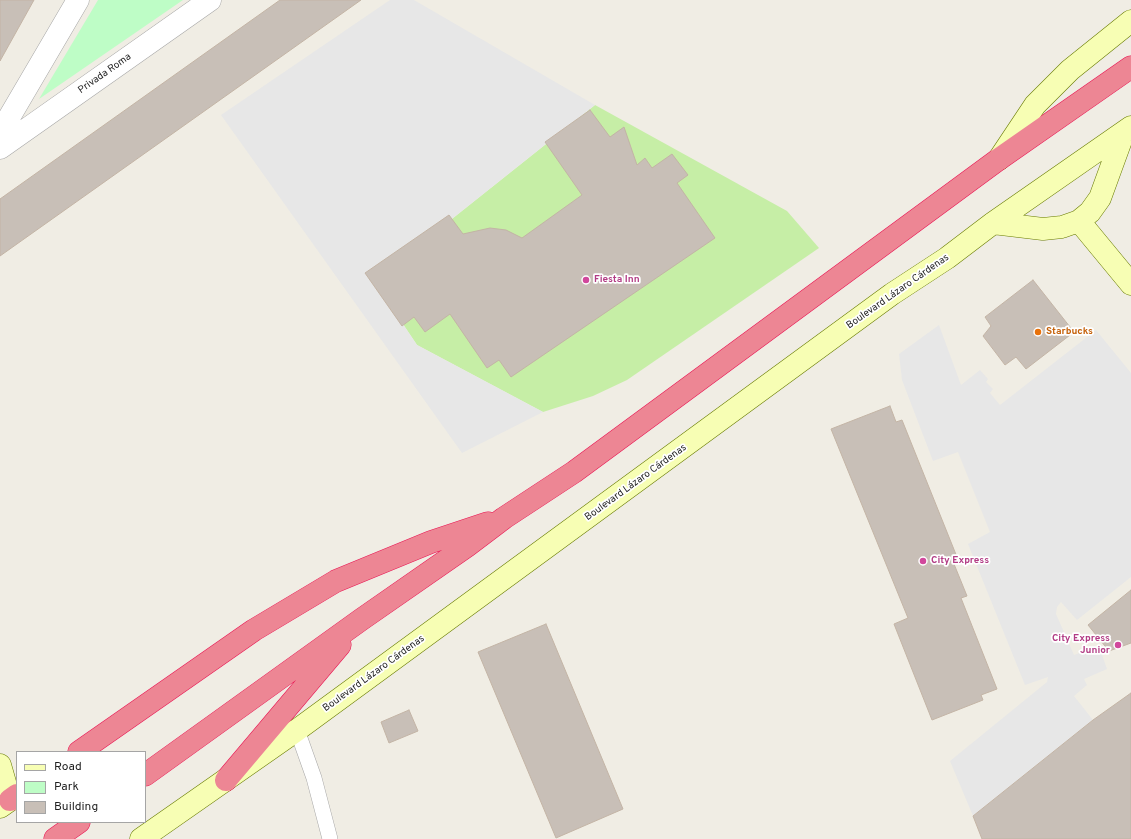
<!DOCTYPE html>
<html>
<head>
<meta charset="utf-8">
<style>
  body { margin:0 }
  #map { position:relative; width:1131px; height:839px; overflow:hidden; background:#f0ede4; font-family:Overpass,sans-serif }
  canvas { display:block }
  .legend { position:absolute; left:16px; top:751px; width:130px; height:72px; box-sizing:border-box; background:#fff; border:1px solid #a5a5a5; margin:0; padding:5px 7px; list-style:none; font-size:12px; color:#1f1f1f }
  .legend li { display:flex; align-items:center; gap:8px; height:20px }
  .legend b { width:20px; border:1px solid #a5a5a5 }
</style>
</head>
<body>
<div id="map">
<canvas width="1131" height="839"></canvas>
<ul class="legend">
<li><b style="height:5px;background:#f7feb4"></b>Road</li>
<li><b style="height:11px;background:#befdc6"></b>Park</li>
<li><b style="height:11px;background:#c8bfb7"></b>Building</li>
</ul>
</div>
<script>
const context = document.querySelector('canvas').getContext('2d');
context.lineJoin = 'round';
function paint(path, color) { context.fillStyle = color; context.fill(path, 'evenodd'); }
const shape = rows => new Path2D(rows.map(r => 'M' + r).join(''));
function stroke(path, color, width, dash) { context.strokeStyle = color; context.lineWidth = width; context.lineCap = dash ? 'butt' : 'round'; context.setLineDash(dash || []); context.stroke(path); }
function drawText(font, color, halo, rows, align = 'center') {
  context.font = font + ' Overpass,sans-serif'; context.lineWidth = 3.5; context.setLineDash([]); context.textBaseline = 'middle'; context.strokeStyle = halo; context.fillStyle = color; for (const [text, x, y, turn = 0] of rows) {
    context.save(); context.translate(x, y); context.rotate((+turn || 0) * Math.PI / 180); context.textAlign = isNaN(turn) ? turn : align; if (halo) context.strokeText(text, 0, 0); context.fillText(text, 0, 0); context.restore();
  }
}
const grass = shape([
  [595,105,787,211,819,248,627,380,593,396,543,412,417,345,374,281]
]);
const park = shape([
  [98,0,183,0,39,99]
]);
const parking = shape([
  [390,0,414,0,595,105,374,281,417,345,543,412,462,453,221,115],
  [939,325,961,385,980,370,988,379,986,382,993,389,990,393,1000,405,1096,330,1131,373,1131,577,1077,620,1061,602,1057,607,1056,614,1074,655,1099,646,1107,669,1084,679,1087,685,1074,696,1093,720,973,816,950,761,1047,682,1048,677,1025,685,968,544,990,532,958,452,933,461,902,380,899,354]
]);
const building = shape([
  [0,0,34,0,0,61,0,0],
  [280,0,361,0,0,256,0,199,280,0],
  [590,110,610,137,624,127,637,165,645,158,652,168,672,154,688,175,677,183,715,238,511,377,499,360,487,368,450,314,425,332,414,317,402,326,365,273,449,215,463,234,490,228,506,230,522,238,582,195,545,142,590,110],
  [1033,280,1074,332,1026,369,1016,357,1005,365,983,336,991,326,985,317,1033,280],
  [890,406,896,422,902,420,959,562,954,564,967,596,961,598,997,689,981,695,983,700,932,720,894,624,908,618,831,429,890,406],
  [1131,590,1131,643,1109,651,1088,625,1131,590],
  [546,624,623,809,556,838,478,652,546,624],
  [1131,693,1131,839,982,839,973,816,1093,720,1131,693],
  [409,710,418,731,389,743,381,722,409,710]
]);
const lane = shape([
  [297,730,314,778,330,839]
]);
const street = shape([
  [0,133,78,0],
  [0,148,210,0]
]);
const secondary = shape([
  [999,159,1035,105,1070,70,1131,21],
  [1079,221,1131,284],
  [993,223,1043,229,1062,227,1079,221,1090,212,1100,198,1124,132],
  [0,765,10,800,0,807],
  [141,839,297,730,892,294,947,258,993,223,1131,127]
]);
const highway = shape([
  [79,752,254,630,336,581,431,542,488,523],
  [145,775,362,619,467,546,504,518,574,472,999,159,1131,67],
  [226,780,340,645],
  [10,800,17,795],
  [55,839,79,822]
]);
const markers = [
  [586,280,4,"#d1479c"],
  [1038,332,4,"#e8710a"],
  [923,561,4,"#d1479c"],
  [1118,645,4,"#d1479c"]
];
const streetNames = [
  ["Privada Roma",105,74,-35],
  ["Boulevard Lázaro Cárdenas",898,292,-35],
  ["Boulevard Lázaro Cárdenas",636,483,-36],
  ["Boulevard Lázaro Cárdenas",374,674,-36]
];
const hotelNames = [
  ["Fiesta Inn",594,280],
  ["City Express",931,561],
  ["City Express",1110,639,"right"],
  ["Junior",1110,651,"right"]
];
const foodNames = [
  ["Starbucks",1046,332]
];
paint(grass, '#c6eea6');
paint(park, '#befdc6');
paint(parking, '#e7e7e7');
paint(building, '#c8bfb7');
stroke(building, '#c3b4a5', 1);
stroke(lane, '#a6a6a6', 16);
stroke(street, '#a6a6a6', 23);
stroke(secondary, '#687b00', 23);
stroke(highway, '#e81754', 23);
stroke(lane, '#fff', 15);
stroke(street, '#fff', 22);
stroke(secondary, '#f7feb4', 22);
stroke(highway, '#ed8694', 22);
for (const [x, y, r, color] of markers) { const dot = new Path2D(); dot.arc(x, y, r, 0, 2 * Math.PI); context.fillStyle = color; context.fill(dot); stroke(dot, '#fff', 1.5); }
drawText('10px', '#1f1f1f', '#fff', streetNames);
drawText('bold 10px', '#b23c85', '#fff', hotelNames, 'left');
drawText('bold 10px', '#c56008', '#fff', foodNames, 'left');
</script>
</body>
</html>
